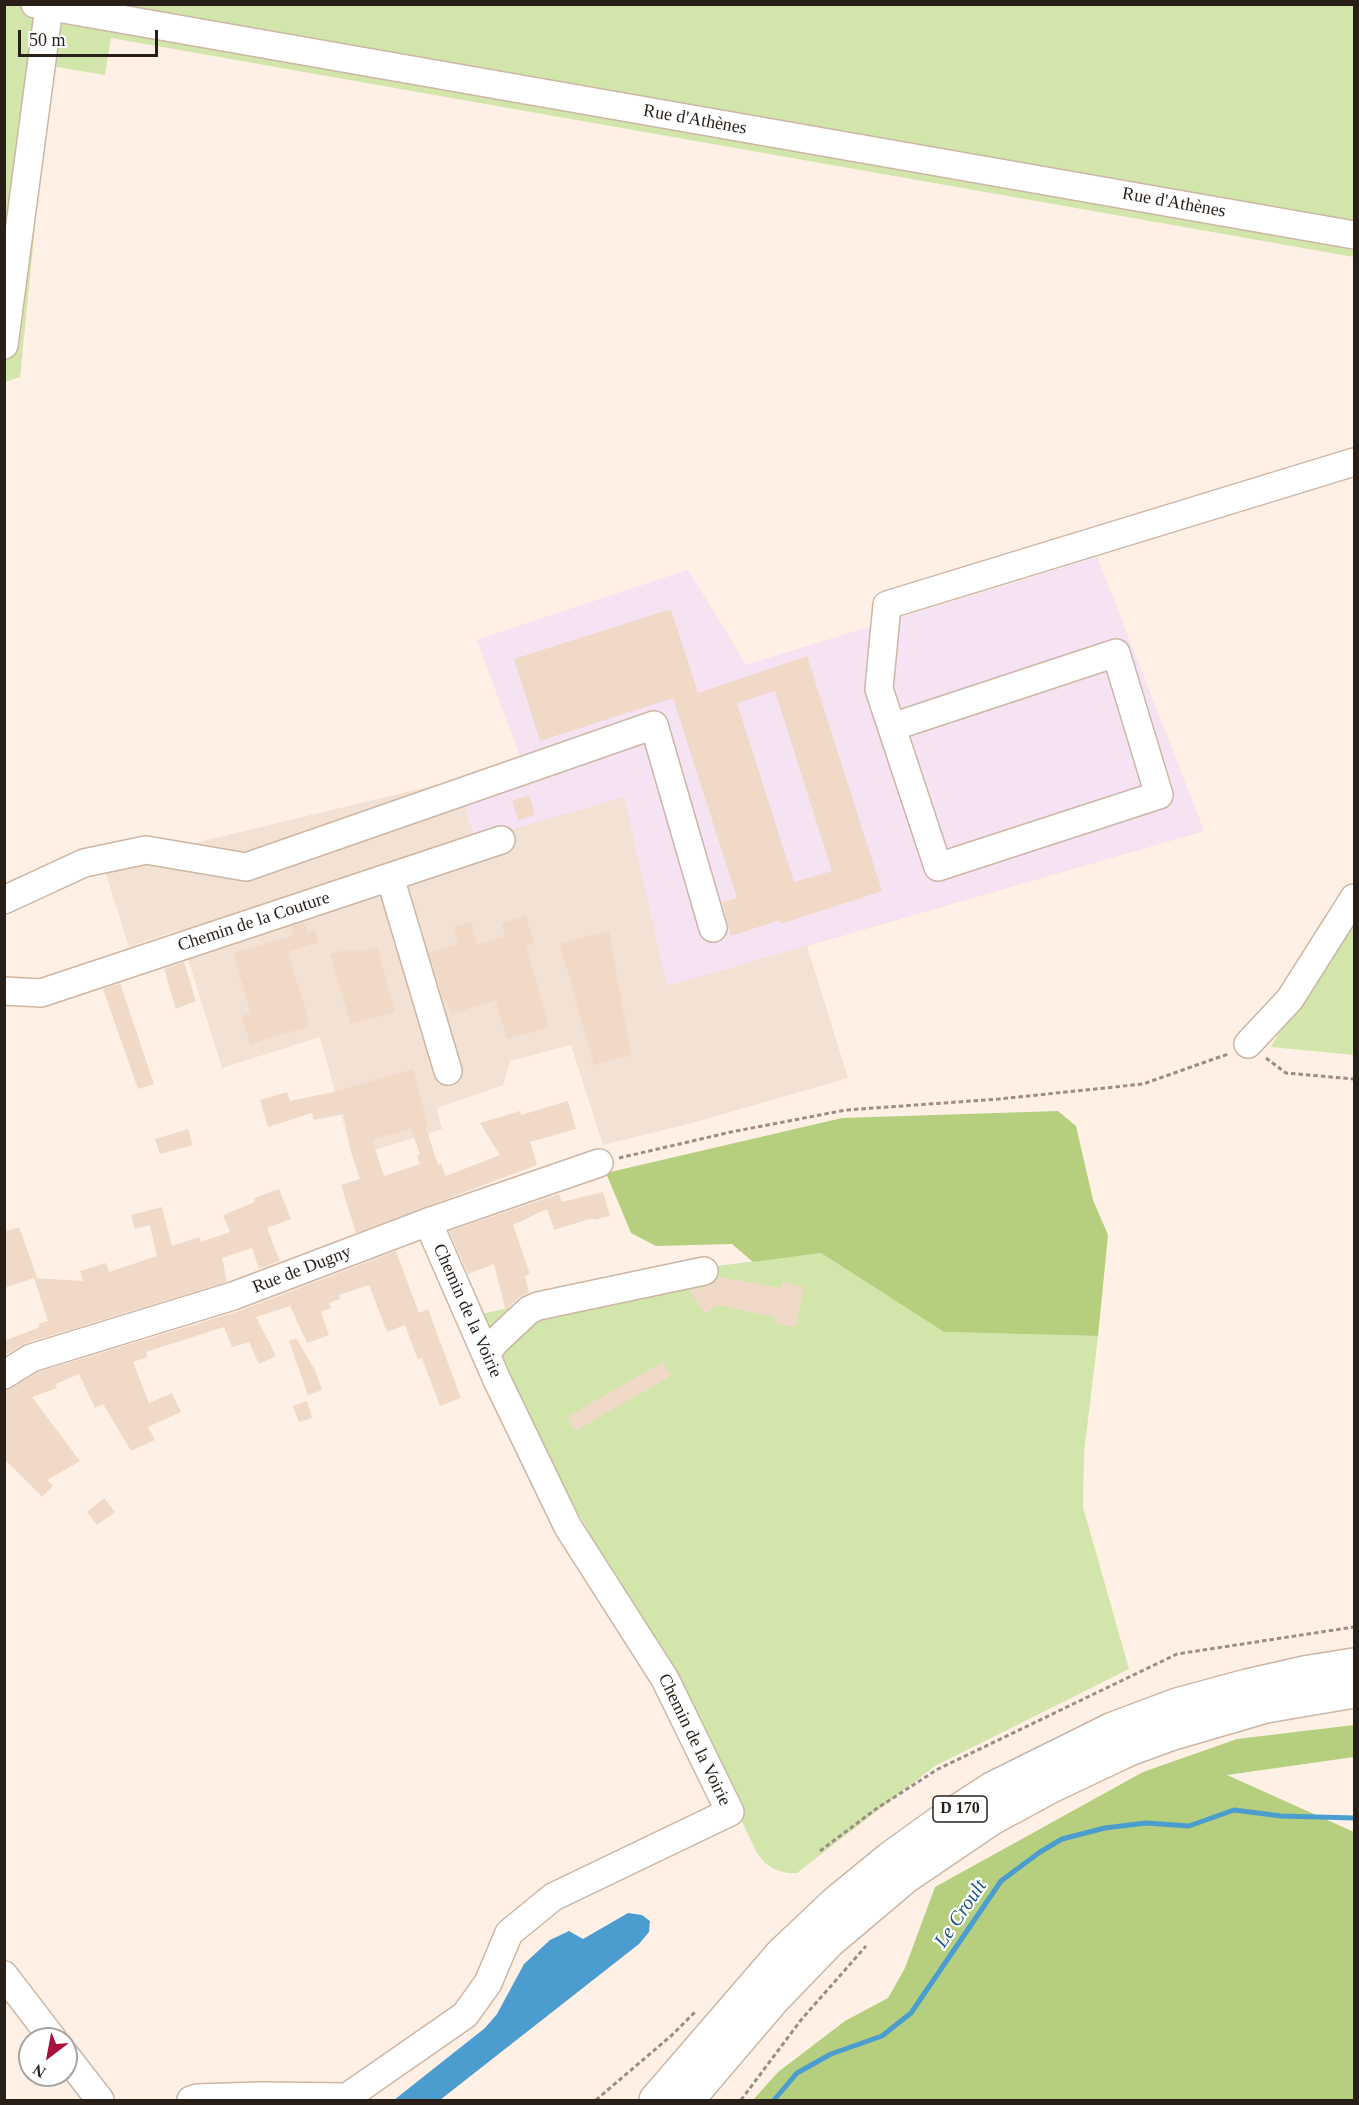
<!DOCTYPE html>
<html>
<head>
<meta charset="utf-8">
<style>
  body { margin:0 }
  #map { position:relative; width:1359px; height:2105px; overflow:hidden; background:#fff0e6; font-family:"Times New Roman",serif }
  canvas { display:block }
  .frame { position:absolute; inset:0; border:6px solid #281f19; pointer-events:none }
  .north { position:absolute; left:18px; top:2027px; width:60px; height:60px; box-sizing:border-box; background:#fff; border:2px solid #a9a5a3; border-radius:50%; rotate:212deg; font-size:16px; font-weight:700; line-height:24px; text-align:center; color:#281f19 }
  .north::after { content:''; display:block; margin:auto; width:21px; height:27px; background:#a8113b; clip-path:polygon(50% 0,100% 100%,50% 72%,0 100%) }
  .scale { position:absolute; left:18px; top:30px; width:140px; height:27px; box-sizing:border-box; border:3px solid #281f19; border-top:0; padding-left:8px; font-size:18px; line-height:21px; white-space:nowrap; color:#281f19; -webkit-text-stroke:4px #fff; paint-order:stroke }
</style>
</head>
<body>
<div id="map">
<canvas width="1359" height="2105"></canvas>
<div class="frame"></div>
<div class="north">N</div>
<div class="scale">50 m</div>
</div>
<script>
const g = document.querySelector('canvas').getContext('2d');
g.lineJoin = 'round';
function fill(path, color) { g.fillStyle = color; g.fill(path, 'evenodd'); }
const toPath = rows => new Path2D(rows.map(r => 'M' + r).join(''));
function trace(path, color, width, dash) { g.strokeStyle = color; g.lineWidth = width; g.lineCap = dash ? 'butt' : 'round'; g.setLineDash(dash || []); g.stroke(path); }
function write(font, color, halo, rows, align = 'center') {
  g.font = font + ' "Times New Roman",serif'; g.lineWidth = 4.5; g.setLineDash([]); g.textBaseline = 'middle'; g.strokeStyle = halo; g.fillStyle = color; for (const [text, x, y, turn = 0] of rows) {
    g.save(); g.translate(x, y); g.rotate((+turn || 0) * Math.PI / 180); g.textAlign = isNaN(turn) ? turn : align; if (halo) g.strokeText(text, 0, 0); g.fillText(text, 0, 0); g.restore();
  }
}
fill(toPath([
  [1097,557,1204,831,807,946,848,1078,696,1122,603,1145,571,1045,510,1061,503,1085,437,1108,442,1129,353,1157,320,1037,222,1068,179,930,129,947,103,865,523,764,477,640,688,570,746,665]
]), '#f3e1d3');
fill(toPath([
  [1097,557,1204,831,667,986,624,797,475,840,456,780,523,764,477,640,688,570,746,665]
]), '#f5e3f4');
fill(toPath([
  [4,5,1354,5,1354,257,111,38,105,75,51,66,20,377,5,382],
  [1354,897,1354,1055,1271,1047],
  [821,1253,944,1332,1098,1336,1084,1453,1083,1507,1129,1669,935,1766,797,1873,787,1873,774,1869,765,1863,757,1853,676,1684,577,1511,506,1375,478,1315,645,1275]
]), '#d2e6ab');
fill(toPath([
  [1058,1111,1076,1126,1093,1200,1108,1235,1098,1336,944,1332,821,1253,753,1262,732,1244,656,1246,631,1233,606,1173,842,1118],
  [1354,1725,1354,1757,1227,1775,1354,1832,1354,2100,753,2100,778,2072,845,2021,888,1998,905,1968,935,1887,1143,1772,1237,1739]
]), '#b5cf7e');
fill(toPath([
  [628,1913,642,1915,650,1921,649,1932,639,1944,440,2100,394,2100,485,2028,497,2014,524,1964,550,1940,569,1931,583,1939]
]), '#4c9dcf');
trace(toPath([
  [774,2100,797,2073,831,2054,882,2036,911,2013,1001,1881,1040,1852,1062,1839,1105,1828,1146,1823,1189,1826,1234,1810,1281,1816,1354,1818]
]), '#4c9dcf', 5);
fill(toPath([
  [671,609,698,693,807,656,882,891,781,924,780,920,731,936,722,902,737,898,673,698,540,741,514,659],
  [775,691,832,871,794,882,737,703],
  [529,795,535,815,518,820,512,801],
  [526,916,534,943,526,946,549,1027,507,1039,496,1000,451,1014,447,1000,444,1001,429,952,458,944,453,927,471,922,477,944,505,936,501,923],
  [304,922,307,932,315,930,318,942,288,952,310,1026,250,1044,242,1016,251,1013,233,953,293,936,290,927],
  [609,931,631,1055,594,1065,560,944],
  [377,947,395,1012,351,1024,330,954,348,949,349,952,359,949,360,952],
  [184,962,196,1001,176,1009,164,969],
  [120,983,154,1084,138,1089,103,989],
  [413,1069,428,1125,425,1125,438,1165,441,1164,446,1176,500,1155,480,1123,520,1111,521,1115,568,1101,576,1129,530,1142,537,1165,356,1233,341,1185,360,1179,350,1149,344,1114,314,1120,312,1113,268,1127,260,1100,287,1092,290,1101,338,1091],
  [411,1129,420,1154,417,1156,420,1164,384,1176,372,1139],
  [188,1129,193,1145,160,1154,155,1139],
  [279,1189,291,1219,267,1228,280,1261,259,1269,252,1248,222,1258,227,1282,26,1343,4,1356,4,1341,40,1327,38,1324,48,1321,34,1278,83,1281,80,1271,106,1263,109,1272,157,1256,150,1225,135,1229,131,1215,162,1207,172,1246,199,1237,201,1242,230,1232,223,1215,255,1202,254,1198],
  [603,1192,610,1216,593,1220,593,1218,554,1230,547,1209,513,1225,530,1274,525,1276,529,1293,518,1298,509,1307,505,1308,494,1264,468,1274,449,1231,559,1194,562,1202],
  [19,1227,37,1277,4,1288,4,1232],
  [396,1251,419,1313,428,1309,461,1398,440,1406,422,1358,418,1360,405,1325,387,1332,369,1285,339,1295,340,1299,329,1303,331,1308,321,1312,329,1335,307,1343,290,1306,256,1317,276,1356,259,1364,249,1342,232,1347,224,1327,146,1352,148,1357,133,1362,149,1403,172,1393,181,1412,148,1427,155,1440,131,1451,103,1404,95,1408,79,1374,56,1384,57,1388,32,1397,80,1461,47,1480,53,1486,42,1497,4,1459,4,1391,12,1388,38,1372,239,1311],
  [719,1277,781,1288,782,1282,804,1287,796,1327,774,1323,775,1317,717,1305,705,1314,689,1290,708,1286,714,1283],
  [296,1338,315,1370,322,1390,308,1395,289,1341],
  [663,1362,671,1376,575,1431,567,1417],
  [307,1401,312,1418,299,1422,293,1406],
  [104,1498,115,1512,97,1525,87,1512]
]), '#f0d9c7');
const minor = toPath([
  [35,4,1354,235],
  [4,345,49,7],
  [892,727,1116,653,1159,795,938,867,879,689,887,605,1354,462],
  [390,877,448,1071],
  [4,900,84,863,146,850,246,867,654,725,713,928],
  [4,991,41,993,501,840],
  [1248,1044,1290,999,1354,898],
  [486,1355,494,1343,529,1310,538,1306,704,1271],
  [4,1375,31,1358,233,1296,428,1222,599,1163],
  [4,1975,53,2039],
  [66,2056,100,2100],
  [191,2100,197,2098,260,2096,347,2097,465,2015,488,1983,509,1933,553,1897,730,1812,665,1679,568,1527,497,1380,428,1222]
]);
const highway = toPath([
  [656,2100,782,1954,836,1903,891,1858,941,1822,992,1789,1113,1729,1177,1705,1247,1686,1304,1673,1354,1665],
  [687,2100,773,1999,829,1941,906,1876,990,1819,1053,1785,1129,1749,1170,1734,1266,1706,1354,1691]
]);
trace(minor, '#ccb6a5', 30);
trace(highway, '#ccb6a5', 36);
trace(toPath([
  [1266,1058,1286,1073,1354,1079],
  [619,1158,731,1132,846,1110,999,1099,1143,1084,1228,1054],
  [820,1851,876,1809,938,1769,1177,1654,1354,1627],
  [596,2100,672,2035,696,2011],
  [741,2100,801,2020,866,1946]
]), '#9b8e86', 3, [4.5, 3]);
trace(minor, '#fff', 27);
trace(highway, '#fff', 33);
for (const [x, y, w] of [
  [960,1809,54]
]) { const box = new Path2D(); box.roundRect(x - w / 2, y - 13, w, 26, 4.5); g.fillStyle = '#fff'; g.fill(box); trace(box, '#281f19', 1.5); }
write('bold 16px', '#281f19', null, [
  ["D 170",960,1809]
]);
write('18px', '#281f19', '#fff', [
  ["Rue d'Athènes",695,120,10],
  ["Rue d'Athènes",1174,203,10],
  ["Chemin de la Couture",254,922,-18],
  ["Rue de Dugny",302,1270,-21],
  ["Chemin de la Voirie",467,1311,66],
  ["Chemin de la Voirie",694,1740,64]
]);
write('italic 20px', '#185578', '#fff', [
  ["Le Croult",961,1914,-56]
]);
</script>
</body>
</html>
